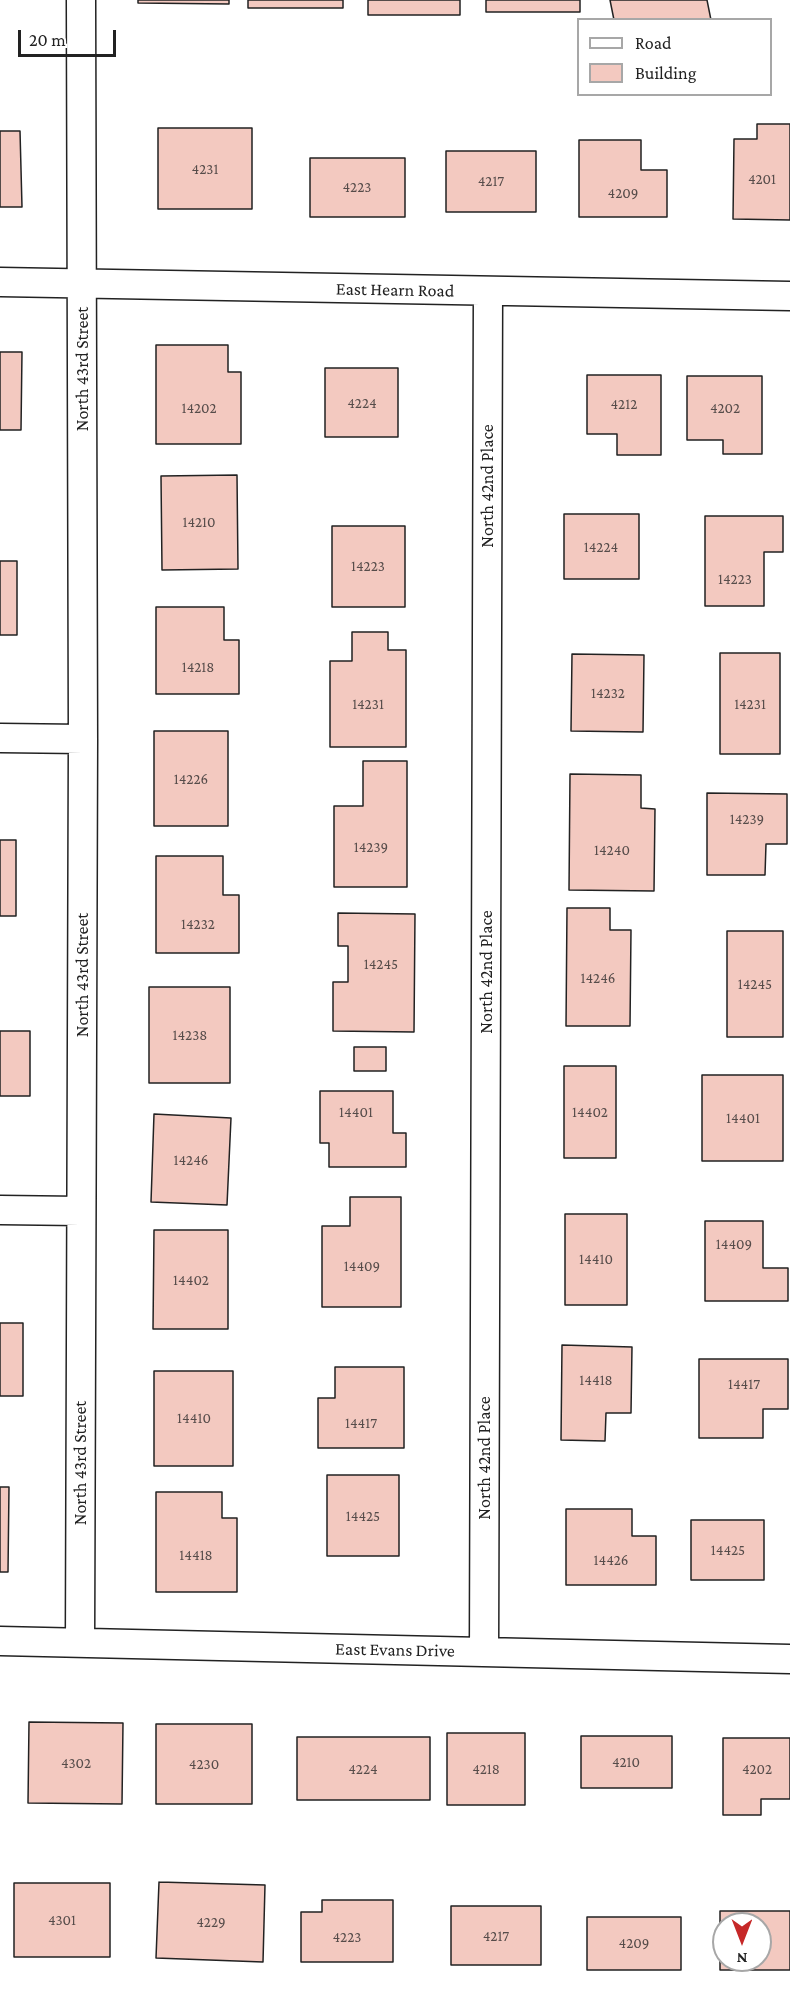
<!DOCTYPE html>
<html>
<head>
<meta charset="utf-8">
<style>
  body { margin:0 }
  #map { position:relative; width:790px; height:1990px; overflow:hidden; background:#fff; font-family:"Crimson Pro",serif }
  canvas { display:block }
  .legend { position:absolute; left:577px; top:18px; width:195px; height:78px; box-sizing:border-box; background:#fff; border:2px solid #a7a7a7; margin:0; padding:8px 10px; list-style:none; font-size:18px; color:#222 }
  .legend li { display:flex; align-items:center; gap:12px; height:30px }
  .legend b { width:30px; border:2px solid #a7a7a7 }
  .north { position:absolute; left:712px; top:1912px; width:60px; height:60px; box-sizing:border-box; background:#fff; border:2px solid #a7a7a7; border-radius:50%; rotate:180deg; font-size:16px; font-weight:700; line-height:24px; text-align:center; color:#222 }
  .north::after { content:''; display:block; margin:auto; width:21px; height:27px; background:#c62828; clip-path:polygon(50% 0,100% 100%,50% 72%,0 100%) }
  .scale { position:absolute; left:18px; top:30px; width:98px; height:27px; box-sizing:border-box; border:3px solid #222; border-top:0; padding-left:8px; font-size:18px; line-height:21px; white-space:nowrap; color:#222; -webkit-text-stroke:4px #fff; paint-order:stroke }
</style>
</head>
<body>
<div id="map">
<canvas width="790" height="1990"></canvas>
<ul class="legend">
<li><b style="height:8px;background:#fff"></b>Road</li>
<li><b style="height:16px;background:#f3c9c0"></b>Building</li>
</ul>
<div class="north">N</div>
<div class="scale">20 m</div>
</div>
<script>
const g = document.querySelector('canvas').getContext('2d');
g.lineJoin = 'round';
function fill(path, color) { g.fillStyle = color; g.fill(path, 'evenodd'); }
const toPath = rows => new Path2D(rows.map(r => 'M' + r).join(''));
function trace(path, color, width, dash) { g.strokeStyle = color; g.lineWidth = width; g.lineCap = dash ? 'butt' : 'round'; g.setLineDash(dash || []); g.stroke(path); }
function write(font, color, halo, rows, align = 'center') {
  g.font = font + ' "Crimson Pro",serif'; g.lineWidth = 4.5; g.setLineDash([]); g.textBaseline = 'middle'; g.strokeStyle = halo; g.fillStyle = color; for (const [text, x, y, turn = 0] of rows) {
    g.save(); g.translate(x, y); g.rotate((+turn || 0) * Math.PI / 180); g.textAlign = isNaN(turn) ? turn : align; if (halo) g.strokeText(text, 0, 0); g.fillText(text, 0, 0); g.restore();
  }
}
const building = toPath([
  [138,0,229,0,229,4,138,3,138,0],
  [248,0,343,0,343,8,248,8,248,0],
  [368,0,460,0,460,15,368,15,368,0],
  [486,0,580,0,580,12,486,12,486,0],
  [610,0,707,0,711,20,614,20,610,0],
  [757,124,790,124,790,220,733,219,734,139,757,139,757,124],
  [158,128,252,128,252,209,158,209,158,128],
  [0,131,20,131,22,207,0,207,0,131],
  [579,140,641,140,641,170,667,170,667,217,579,217,579,140],
  [446,151,536,151,536,212,446,212,446,151],
  [310,158,405,158,405,217,310,217,310,158],
  [156,345,228,345,228,372,241,372,241,444,156,444,156,345],
  [0,352,22,352,21,430,0,430,0,352],
  [325,368,398,368,398,437,325,437,325,368],
  [587,375,661,375,661,455,617,455,617,434,587,434,587,375],
  [687,376,762,376,762,454,723,454,723,440,687,440,687,376],
  [237,475,238,569,162,570,161,476,237,475],
  [564,514,639,514,639,579,564,579,564,514],
  [705,516,783,516,783,552,764,552,764,606,705,606,705,516],
  [332,526,405,526,405,607,332,607,332,526],
  [0,561,17,561,17,635,0,635,0,561],
  [156,607,224,607,224,640,239,640,239,694,156,694,156,607],
  [352,632,388,632,388,650,406,650,406,747,330,747,330,661,352,661,352,632],
  [720,653,780,653,780,754,720,754,720,653],
  [572,654,644,655,643,732,571,731,572,654],
  [154,731,228,731,228,826,154,826,154,731],
  [363,761,407,761,407,887,334,887,334,806,363,806,363,761],
  [570,774,641,775,641,808,655,809,654,891,569,890,570,774],
  [707,793,787,794,787,844,766,844,765,875,707,875,707,793],
  [0,840,16,840,16,916,0,916,0,840],
  [156,856,223,856,223,895,239,895,239,953,156,953,156,856],
  [567,908,610,908,610,930,631,930,630,1026,566,1026,567,908],
  [338,913,415,914,414,1032,333,1031,333,982,348,982,348,946,338,946,338,913],
  [727,931,783,931,783,1037,727,1037,727,931],
  [149,987,230,987,230,1083,149,1083,149,987],
  [0,1031,30,1031,30,1096,0,1096,0,1031],
  [354,1047,386,1047,386,1071,354,1071,354,1047],
  [564,1066,616,1066,616,1158,564,1158,564,1066],
  [702,1075,783,1075,783,1161,702,1161,702,1075],
  [320,1091,393,1091,393,1133,406,1133,406,1167,329,1167,329,1143,320,1143,320,1091],
  [154,1114,231,1118,227,1205,151,1202,154,1114],
  [350,1197,401,1197,401,1307,322,1307,322,1226,350,1226,350,1197],
  [565,1214,627,1214,627,1305,565,1305,565,1214],
  [705,1221,763,1221,763,1268,788,1268,788,1301,705,1301,705,1221],
  [154,1230,228,1230,228,1329,153,1329,154,1230],
  [0,1323,23,1323,23,1396,0,1396,0,1323],
  [562,1345,632,1347,631,1413,606,1413,605,1441,561,1440,562,1345],
  [699,1359,788,1359,788,1409,763,1409,763,1438,699,1438,699,1359],
  [335,1367,404,1367,404,1448,318,1448,318,1398,335,1398,335,1367],
  [154,1371,233,1371,233,1466,154,1466,154,1371],
  [327,1475,399,1475,399,1556,327,1556,327,1475],
  [0,1487,9,1487,8,1572,0,1572,0,1487],
  [156,1492,222,1492,222,1518,237,1518,237,1592,156,1592,156,1492],
  [566,1509,632,1509,632,1536,656,1536,656,1585,566,1585,566,1509],
  [691,1520,764,1520,764,1580,691,1580,691,1520],
  [29,1722,123,1723,122,1804,28,1803,29,1722],
  [156,1724,252,1724,252,1804,156,1804,156,1724],
  [447,1733,525,1733,525,1805,447,1805,447,1733],
  [581,1736,672,1736,672,1788,581,1788,581,1736],
  [297,1737,430,1737,430,1800,297,1800,297,1737],
  [723,1738,790,1738,790,1799,761,1799,761,1815,723,1815,723,1738],
  [159,1882,265,1885,263,1962,156,1958,159,1882],
  [14,1883,110,1883,110,1957,14,1957,14,1883],
  [322,1900,393,1900,393,1962,301,1962,301,1912,322,1912,322,1900],
  [451,1906,541,1906,541,1965,451,1965,451,1906],
  [720,1911,790,1911,790,1970,720,1970,720,1911],
  [724,1924,760,1924,760,1960,724,1960,724,1924],
  [587,1917,681,1917,681,1970,587,1970,587,1917]
]);
fill(building, '#f3c9c0');
trace(building, '#222', 1.5);
const street = toPath([
  [0,282,790,296],
  [0,738,83,739],
  [0,1210,80,1211],
  [0,1641,790,1659],
  [80,1643,83,739,81,0],
  [484,1652,488,292]
]);
trace(street, '#222', 31);
trace(street, '#fff', 28);
write('15px', '#564c4a', null, [
  ["4231",205,169],
  ["4201",762,179],
  ["4217",491,181],
  ["4223",357,187],
  ["4209",623,193],
  ["4224",362,403],
  ["4212",624,404],
  ["14202",199,408],
  ["4202",725,408],
  ["14210",199,522],
  ["14224",601,547],
  ["14223",368,566],
  ["14223",735,579],
  ["14218",198,667],
  ["14232",608,693],
  ["14231",368,704],
  ["14231",750,704],
  ["14226",191,779],
  ["14239",747,819],
  ["14239",371,847],
  ["14240",612,850],
  ["14232",198,924],
  ["14245",381,964],
  ["14246",598,978],
  ["14245",755,984],
  ["14238",190,1035],
  ["14401",356,1112],
  ["14402",590,1112],
  ["14401",743,1118],
  ["14246",191,1160],
  ["14409",734,1244],
  ["14410",596,1259],
  ["14409",362,1266],
  ["14402",191,1280],
  ["14418",596,1380],
  ["14417",744,1384],
  ["14410",194,1418],
  ["14417",361,1423],
  ["14425",363,1516],
  ["14425",728,1550],
  ["14418",196,1555],
  ["14426",611,1560],
  ["4210",626,1762],
  ["4302",76,1763],
  ["4230",204,1764],
  ["4224",363,1769],
  ["4218",486,1769],
  ["4202",757,1769],
  ["4301",62,1920],
  ["4229",211,1922],
  ["4217",496,1936],
  ["4223",347,1937],
  ["4209",634,1943]
]);
write('18px', '#222', '#fff', [
  ["East Hearn Road",395,290,1],
  ["North 43rd Street",82,369,-90],
  ["North 42nd Place",487,486,-90],
  ["North 42nd Place",486,972,-90],
  ["North 43rd Street",82,975,-90],
  ["North 42nd Place",484,1458,-90],
  ["North 43rd Street",80,1463,-90],
  ["East Evans Drive",395,1650,1]
]);
</script>
</body>
</html>
